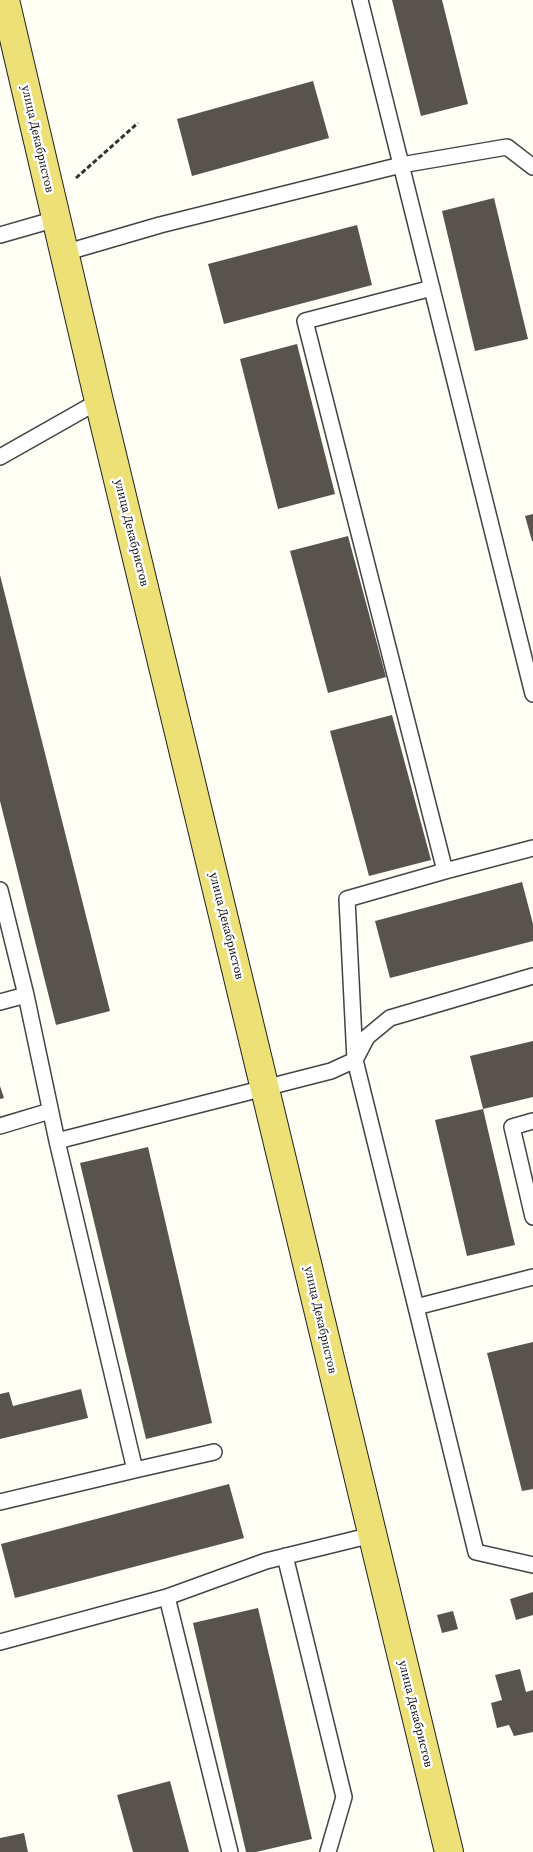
<!DOCTYPE html>
<html>
<head>
<meta charset="utf-8">
<style>
  body { margin:0 }
  canvas { display:block; background:#fefef5 }
</style>
</head>
<body>
<canvas width="533" height="1852"></canvas>
<script>
const g = document.querySelector('canvas').getContext('2d');
g.lineJoin = 'round';
function fill(path, color) { g.fillStyle = color; g.fill(path, 'evenodd'); }
const toPath = rows => new Path2D(rows.map(r => 'M' + r).join(''));
function trace(path, color, width, dash) { g.strokeStyle = color; g.lineWidth = width; g.lineCap = dash ? 'butt' : 'round'; g.setLineDash(dash || []); g.stroke(path); }
function write(font, color, halo, rows, align = 'center') {
  g.font = font + ' "Source Serif 4",serif'; g.lineWidth = 5; g.setLineDash([]); g.textBaseline = 'middle'; g.strokeStyle = halo; g.fillStyle = color; for (const [text, x, y, turn = 0] of rows) {
    g.save(); g.translate(x, y); g.rotate((+turn || 0) * Math.PI / 180); g.textAlign = isNaN(turn) ? turn : align; if (halo) g.strokeText(text, 0, 0); g.fillText(text, 0, 0); g.restore();
  }
}
fill(toPath([
  [392,0,442,0,468,104,421,116],
  [313,81,329,138,192,176,177,119],
  [494,198,528,339,475,351,442,211],
  [357,225,372,285,224,324,208,264],
  [297,344,335,494,278,509,240,359],
  [533,514,533,541,532,541,525,516],
  [348,536,386,677,328,693,290,551],
  [0,575,110,1011,56,1025,0,801],
  [392,715,431,860,369,876,330,731],
  [522,882,533,924,533,941,390,978,375,921],
  [533,1041,533,1097,483,1109,515,1245,467,1256,435,1120,483,1109,470,1056],
  [0,1086,4,1098,0,1099],
  [148,1147,212,1423,146,1439,80,1163],
  [533,1342,533,1489,522,1491,487,1353],
  [81,1389,88,1418,0,1439,0,1394,9,1392,13,1406],
  [229,1484,244,1538,15,1598,1,1544],
  [533,1592,533,1615,516,1620,510,1599],
  [258,1608,312,1839,256,1852,246,1852,193,1623],
  [453,1611,458,1629,442,1633,437,1615],
  [520,1669,526,1692,533,1690,533,1732,514,1736,509,1725,497,1728,491,1703,502,1700,495,1675],
  [170,1781,189,1852,133,1852,117,1795],
  [24,1833,28,1852,0,1852,0,1838]
]), '#59534e');
const service = toPath([
  [360,0,533,694],
  [0,235,56,219],
  [64,253,160,225,401,165,507,147,533,167],
  [432,288,305,321,445,871,533,848],
  [0,457,99,401],
  [445,871,347,899,355,1060,416,1307,533,1277],
  [0,890,26,995,0,1002],
  [26,995,57,1141],
  [533,1121,512,1127,533,1217],
  [0,1126,50,1111],
  [416,1307,476,1552,533,1565],
  [135,1470,214,1452],
  [0,1502,135,1470,57,1141,331,1071,355,1060,367,1037,390,1018,533,976],
  [285,1556,344,1797,328,1852],
  [167,1597,230,1852],
  [0,1642,167,1597,266,1561,372,1535]
]);
const primary = toPath([
  [5,0,99,401,449,1852]
]);
trace(service, '#444', 18);
trace(primary, '#222', 30);
trace(toPath([
  [76,178,138,123]
]), '#333', 3, [5, 2.5]);
trace(service, '#fff', 15);
trace(primary, '#ece077', 28);
write('12px', '#111', '#fff', [
  ["улица Декабристов",37,139,77],
  ["улица Декабристов",131,533,76],
  ["улица Декабристов",226,926,76],
  ["улица Декабристов",320,1320,77],
  ["улица Декабристов",415,1714,76]
]);
</script>
</body>
</html>
